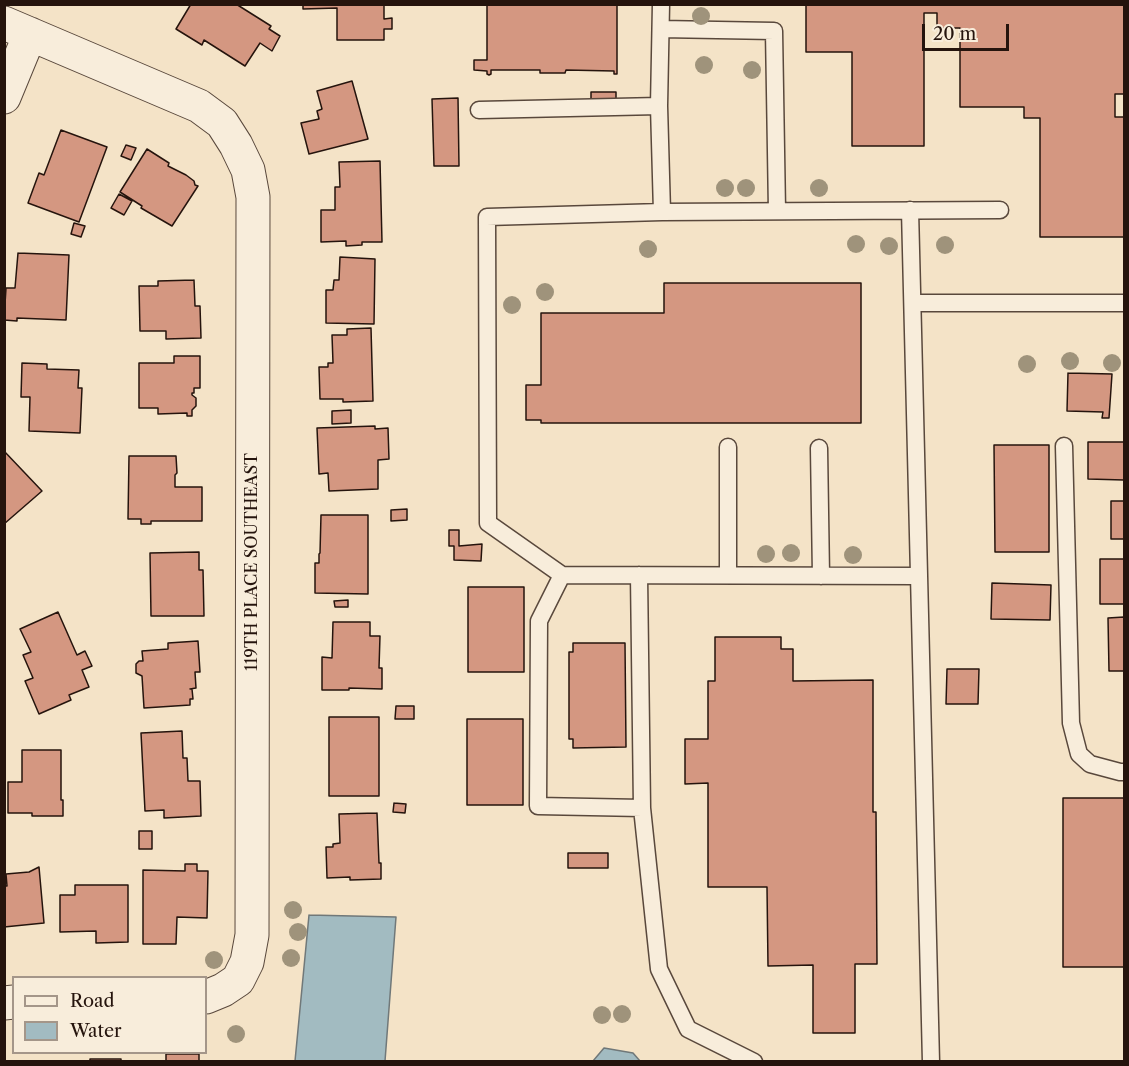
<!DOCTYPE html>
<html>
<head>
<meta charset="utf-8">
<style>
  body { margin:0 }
  #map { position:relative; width:1129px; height:1066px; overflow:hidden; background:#f4e3c7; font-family:"Libre Caslon Text",serif }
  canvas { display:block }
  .frame { position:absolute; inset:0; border:6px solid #25140d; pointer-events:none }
  .legend { position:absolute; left:12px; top:976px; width:195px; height:78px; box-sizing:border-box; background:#f8eddb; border:2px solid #a49689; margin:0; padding:8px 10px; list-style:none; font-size:18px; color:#25140d }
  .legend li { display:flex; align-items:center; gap:12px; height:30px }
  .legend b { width:30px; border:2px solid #a49689 }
  .scale { position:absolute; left:922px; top:24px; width:87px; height:27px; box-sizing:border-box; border:3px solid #25140d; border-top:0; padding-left:8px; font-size:18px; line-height:21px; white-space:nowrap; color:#25140d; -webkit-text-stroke:4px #f8eddb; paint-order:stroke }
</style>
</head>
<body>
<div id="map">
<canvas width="1129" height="1066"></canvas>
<div class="frame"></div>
<ul class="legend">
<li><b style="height:8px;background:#f8eddb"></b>Road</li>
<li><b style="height:16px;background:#a2bbc1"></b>Water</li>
</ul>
<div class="scale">20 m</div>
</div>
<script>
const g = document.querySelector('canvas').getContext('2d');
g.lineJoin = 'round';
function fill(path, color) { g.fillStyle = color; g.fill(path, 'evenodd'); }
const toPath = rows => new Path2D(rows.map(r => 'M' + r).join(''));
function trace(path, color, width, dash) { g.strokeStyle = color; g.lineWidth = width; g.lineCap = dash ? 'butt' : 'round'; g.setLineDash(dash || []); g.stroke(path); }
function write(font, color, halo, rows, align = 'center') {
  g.font = font + ' "Libre Caslon Text",serif'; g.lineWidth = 5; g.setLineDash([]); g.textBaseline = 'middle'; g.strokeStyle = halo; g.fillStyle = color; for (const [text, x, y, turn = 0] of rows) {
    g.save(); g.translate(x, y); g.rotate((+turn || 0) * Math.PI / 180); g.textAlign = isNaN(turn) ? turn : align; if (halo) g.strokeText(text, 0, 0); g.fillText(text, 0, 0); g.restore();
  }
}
const water = toPath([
  [309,915,396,917,385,1061,295,1061,309,915],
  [604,1048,633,1053,640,1061,593,1061,604,1048]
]);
fill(water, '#a2bbc1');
trace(water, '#707879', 1.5);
const building = toPath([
  [191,4,236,4,271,26,269,29,280,36,272,51,260,43,245,66,204,40,202,45,176,29,191,4],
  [303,4,384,4,384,19,392,18,392,29,384,29,384,40,337,40,337,8,303,9,303,4],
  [487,4,617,4,617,74,614,74,614,71,566,70,565,73,540,73,540,70,491,70,491,74,489,75,487,74,487,71,474,70,474,60,487,60,487,4],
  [806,4,1124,4,1124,94,1115,94,1115,117,1124,117,1124,237,1040,237,1040,118,1024,118,1024,107,960,107,960,28,937,28,937,13,924,13,924,146,852,146,852,52,806,52,806,4],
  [352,81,368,139,309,154,301,123,319,119,317,111,322,109,317,91,352,81],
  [591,92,616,92,616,101,591,102,591,92],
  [458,98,459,166,434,166,432,99,458,98],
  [61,130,107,147,79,222,28,203,39,173,44,175,61,130],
  [126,145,136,148,131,160,121,156,126,145],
  [147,149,169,163,168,166,186,175,194,181,195,185,198,186,172,226,141,208,142,206,120,192,147,149],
  [380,161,382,242,362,242,362,245,346,246,346,241,321,242,321,210,335,210,335,187,340,187,339,162,380,161],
  [119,194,132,201,124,215,111,208,119,194],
  [74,223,85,226,81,237,71,234,74,223],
  [18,253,69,255,66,320,17,318,17,321,4,320,6,288,15,288,18,253],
  [340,257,375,259,374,324,326,323,326,290,333,290,334,280,339,280,340,257],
  [194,280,195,306,200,306,201,338,166,339,166,331,140,331,139,286,158,286,158,281,194,280],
  [664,283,861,283,861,423,541,423,541,420,526,420,526,385,541,385,541,313,664,313,664,283],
  [371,328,373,401,343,402,343,399,320,399,319,367,328,367,328,363,333,363,332,335,347,335,347,329,371,328],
  [174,356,200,356,200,388,194,388,194,393,192,393,192,395,196,398,196,406,192,410,192,416,187,416,187,413,158,414,158,408,139,408,139,363,174,363,174,356],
  [22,363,47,364,47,369,79,370,78,388,82,388,80,433,29,431,30,397,21,397,22,363],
  [1068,373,1112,374,1109,418,1102,418,1103,412,1067,411,1068,373],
  [351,410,351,423,332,424,332,411,351,410],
  [375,426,375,429,388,428,389,459,378,460,378,489,329,491,328,473,319,474,317,428,375,426],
  [1088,442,1124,442,1124,480,1088,479,1088,442],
  [994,445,1049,445,1049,552,995,552,994,445],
  [4,451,42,491,4,524,4,451],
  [129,456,176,456,177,473,175,475,175,487,202,487,202,521,151,521,151,524,141,524,141,519,128,519,129,456],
  [1111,501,1124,501,1124,539,1111,539,1111,501],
  [407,509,407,520,391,521,391,510,407,509],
  [321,515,368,515,368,594,315,593,315,563,319,563,319,554,320,553,321,515],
  [449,530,459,530,459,546,482,544,481,561,454,560,454,546,449,546,449,530],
  [199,552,199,570,203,570,204,616,151,616,150,553,199,552],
  [1100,559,1124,559,1124,604,1100,604,1100,559],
  [992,583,1051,585,1050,620,991,619,992,583],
  [468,587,524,587,524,672,468,672,468,587],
  [348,600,348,607,335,607,334,601,348,600],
  [58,612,77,655,85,651,92,666,82,670,89,687,69,695,71,700,39,714,25,681,33,678,23,655,31,652,20,629,58,612],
  [1124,617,1124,671,1109,671,1108,618,1124,617],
  [333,622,370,622,370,636,380,636,379,668,382,668,382,689,349,688,349,690,322,690,322,657,332,658,333,622],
  [715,637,781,637,781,649,793,649,793,681,873,680,873,812,876,812,877,964,855,964,855,1033,813,1033,813,965,768,966,767,887,708,887,708,783,685,784,685,739,708,739,708,681,715,681,715,637],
  [198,641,200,672,195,672,196,688,190,689,192,689,193,699,190,699,190,705,144,708,142,676,136,673,136,664,139,661,143,661,142,651,168,649,168,643,198,641],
  [573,643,625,643,626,747,573,748,573,739,569,739,569,652,573,652,573,643],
  [947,669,979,669,978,704,946,704,947,669],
  [396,706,414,706,414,719,395,719,396,706],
  [329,717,379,717,379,796,329,796,329,717],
  [467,719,523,719,523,805,467,805,467,719],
  [182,731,183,758,187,758,188,781,200,781,201,816,164,818,164,810,145,811,141,733,182,731],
  [22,750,61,750,61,800,63,800,63,816,32,816,32,813,8,813,8,782,22,782,22,750],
  [1063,798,1124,798,1124,967,1063,967,1063,798],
  [394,803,406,804,405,813,393,812,394,803],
  [377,813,379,863,381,863,381,879,350,880,350,877,327,878,326,847,333,847,333,844,340,843,339,814,377,813],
  [139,831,152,831,152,849,139,849,139,831],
  [568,853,608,853,608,868,568,868,568,853],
  [185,864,197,864,197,871,208,871,207,918,177,917,176,944,143,944,143,870,185,871,185,864],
  [39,867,44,923,4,927,4,886,7,886,6,874,29,872,39,867],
  [75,885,128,885,128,942,96,943,96,931,60,932,60,895,75,895,75,885],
  [166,1054,199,1054,199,1062,166,1062,166,1054],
  [90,1059,121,1059,121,1062,90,1062,90,1059]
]);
fill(building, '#d49781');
trace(building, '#25140d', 1.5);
const service = toPath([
  [661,4,659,106,662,212,487,217,488,523,562,575,539,621,538,806,642,808,659,969,688,1029,754,1062],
  [661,29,774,31,777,211],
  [479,110,659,106],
  [910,210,931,1062],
  [662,212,1000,210],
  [913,303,1124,303],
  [1064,446,1071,723,1079,754,1090,764,1120,772,1124,772],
  [728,447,728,575],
  [819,448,821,576],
  [562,575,919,576],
  [639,575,642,808]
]);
const minor = toPath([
  [4,23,199,106,222,123,236,145,248,170,253,197,252,935,247,962,238,980,223,990,206,997],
  [4,97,30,34],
  [4,1003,14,1002]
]);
trace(service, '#59483c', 19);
trace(minor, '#59483c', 35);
trace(service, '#f8eddb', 16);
trace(minor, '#f8eddb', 33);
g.fillStyle = '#9f937b';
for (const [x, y] of [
  [701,16],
  [704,65],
  [752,70],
  [725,188],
  [746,188],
  [819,188],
  [856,244],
  [945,245],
  [889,246],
  [648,249],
  [545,292],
  [512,305],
  [1070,361],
  [1112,363],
  [1027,364],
  [791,553],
  [766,554],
  [853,555],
  [293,910],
  [298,932],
  [291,958],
  [214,960],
  [622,1014],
  [602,1015],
  [236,1034]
]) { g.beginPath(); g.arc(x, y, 9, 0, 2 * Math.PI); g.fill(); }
write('16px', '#25140d', '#f8eddb', [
  ["119TH PLACE SOUTHEAST",252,562,-90]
]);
</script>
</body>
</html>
